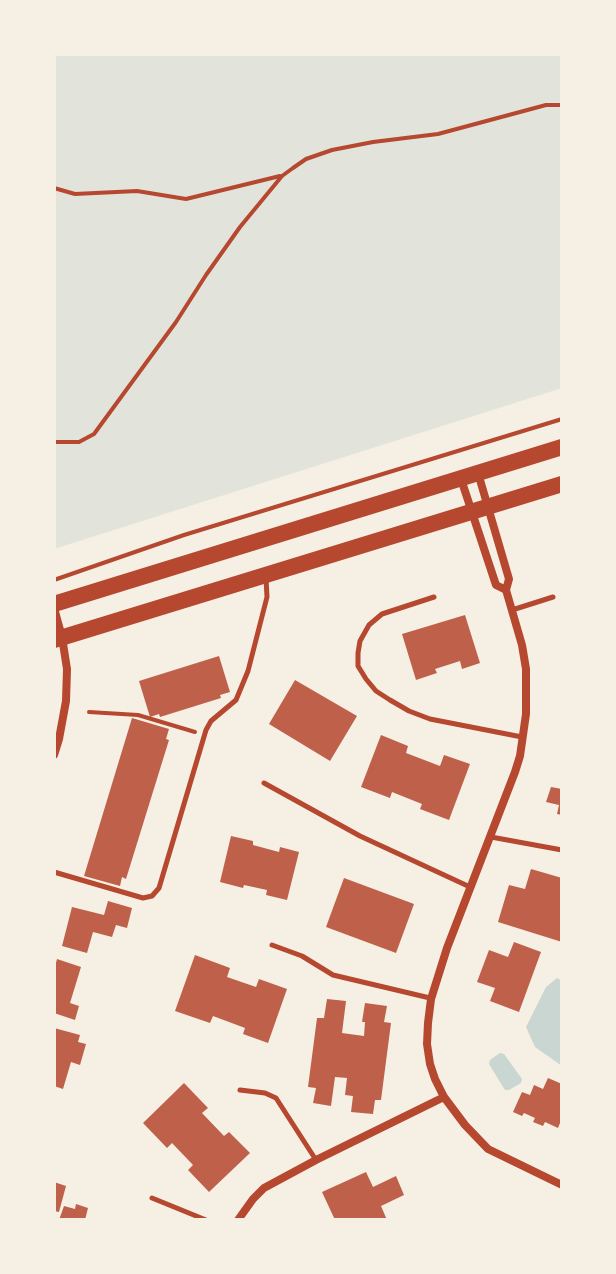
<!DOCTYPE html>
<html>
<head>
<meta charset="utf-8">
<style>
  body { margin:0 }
  #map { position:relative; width:616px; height:1274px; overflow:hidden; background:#f6efe4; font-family:Poppins,sans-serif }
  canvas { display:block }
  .frame { position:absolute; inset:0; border:56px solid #f6efe4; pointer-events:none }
</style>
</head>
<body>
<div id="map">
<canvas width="616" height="1274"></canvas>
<div class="frame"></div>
</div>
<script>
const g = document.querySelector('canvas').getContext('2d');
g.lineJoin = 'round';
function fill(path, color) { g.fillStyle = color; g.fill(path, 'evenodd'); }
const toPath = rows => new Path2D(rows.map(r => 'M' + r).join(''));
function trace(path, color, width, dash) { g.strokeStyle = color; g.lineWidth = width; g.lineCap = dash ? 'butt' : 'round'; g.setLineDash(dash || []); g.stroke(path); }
fill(toPath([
  [54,54,562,54,562,388,54,549]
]), '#e2e4dc');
fill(toPath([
  [557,978,562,981,562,1066,535,1047,526,1027,546,987],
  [500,1053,504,1054,522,1079,521,1083,509,1090,505,1090,489,1064,490,1060]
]), '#c9d6d2');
fill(toPath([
  [465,615,480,663,462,669,460,661,435,669,437,673,416,680,402,634],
  [219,656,230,692,220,695,221,698,160,717,159,714,150,717,139,681],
  [295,680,357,716,330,761,269,724],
  [132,718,169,729,166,739,169,740,126,879,122,877,120,886,84,876],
  [381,735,408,746,406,753,440,766,444,755,470,764,449,820,420,809,422,804,392,792,390,798,361,787],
  [551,787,562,789,562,815,557,814,559,805,546,802],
  [231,836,253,841,253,845,279,852,280,847,299,852,287,900,266,895,267,890,244,885,243,888,220,882],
  [531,869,562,878,560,897,562,898,562,942,498,922,509,885,525,889],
  [344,878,414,904,396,953,326,927],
  [108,901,132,908,127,928,116,925,112,937,93,932,87,953,62,946,72,907,104,915],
  [514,942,541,952,519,1012,490,1001,495,988,477,982,489,950,508,957],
  [195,955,230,968,227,977,256,987,259,979,287,989,268,1043,243,1034,245,1028,213,1016,210,1023,175,1011],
  [57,959,81,967,70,1003,79,1006,75,1020,54,1013,54,970],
  [327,999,346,1001,342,1033,364,1036,365,1022,362,1022,365,1003,387,1006,384,1022,391,1023,381,1100,375,1100,373,1114,351,1112,353,1096,345,1095,347,1078,335,1077,331,1106,313,1103,316,1088,308,1087,317,1018,324,1018],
  [54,1028,80,1035,78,1042,86,1044,80,1065,71,1062,63,1089,54,1086],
  [548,1078,562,1084,562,1118,558,1128,545,1122,543,1126,533,1122,535,1118,524,1113,522,1116,513,1112,522,1092,530,1095,534,1085,543,1089],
  [184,1083,208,1108,202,1113,224,1136,229,1132,250,1153,209,1192,188,1170,193,1165,172,1143,167,1148,143,1123],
  [366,1172,373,1187,396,1176,404,1195,381,1206,387,1220,343,1220,342,1218,335,1220,322,1192],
  [54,1182,66,1186,59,1212,54,1211],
  [76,1204,88,1208,85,1220,59,1220,64,1206,75,1209]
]), '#bf614a');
trace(toPath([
  [54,188,75,194,137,191,186,199,280,176],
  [54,442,79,442,94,434,176,322,206,275,240,227,282,176,293,168,306,159,332,150,373,142,438,134,546,105,562,105],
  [54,580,184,535,562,419],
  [89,712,138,715,195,732]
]), '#b5482f', 4);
trace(toPath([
  [434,597,382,614,369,625,360,641,358,653,358,666,366,679,376,691,390,700,409,711,430,719,522,737],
  [512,610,553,597],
  [264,783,360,836,470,887],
  [491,837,562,850],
  [54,872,143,898,152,896,159,888,206,730,211,721,236,700,248,671,267,597,266,578],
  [272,945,302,956,333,975,430,998],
  [240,1090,265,1093,276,1098,316,1160],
  [152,1198,206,1220]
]), '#b5482f', 5);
trace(toPath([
  [478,473,509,579,506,590,522,645,526,669,526,714,520,756,515,772,447,948,431,999,428,1023,427,1044,430,1064,435,1079,444,1097,465,1125,488,1149,562,1185],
  [461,479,496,585,506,590],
  [54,608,62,637,67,669,66,701,59,739,54,755],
  [238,1220,253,1199,264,1188,316,1160,444,1097]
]), '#b5482f', 8);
trace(toPath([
  [54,604,562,447],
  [54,640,562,484]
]), '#b5482f', 16);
</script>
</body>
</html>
